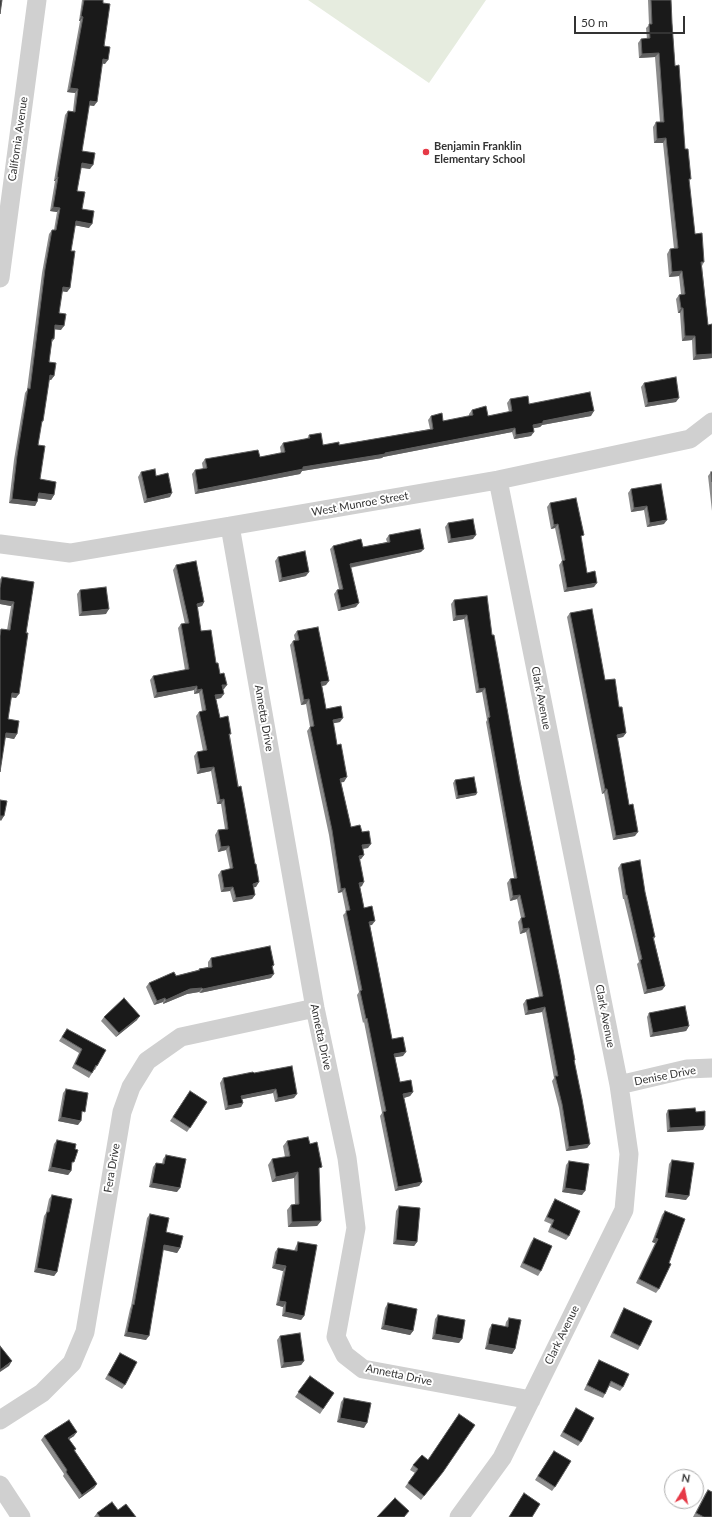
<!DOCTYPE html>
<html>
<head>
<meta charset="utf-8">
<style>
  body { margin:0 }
  #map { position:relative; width:712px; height:1517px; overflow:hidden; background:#fff; font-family:Lato,sans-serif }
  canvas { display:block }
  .north { position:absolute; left:664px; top:1469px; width:40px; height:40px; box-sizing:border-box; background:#fff; border:1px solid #adadad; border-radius:50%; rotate:10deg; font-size:11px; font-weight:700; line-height:16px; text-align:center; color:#333 }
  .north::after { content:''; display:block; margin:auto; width:14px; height:18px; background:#e63946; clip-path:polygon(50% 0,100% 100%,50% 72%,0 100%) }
  .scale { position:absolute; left:574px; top:16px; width:111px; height:18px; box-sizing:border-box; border:2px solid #333; border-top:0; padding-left:5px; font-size:12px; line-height:14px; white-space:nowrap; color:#333; -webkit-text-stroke:3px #fff; paint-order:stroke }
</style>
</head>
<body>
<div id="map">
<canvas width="712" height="1517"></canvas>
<div class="north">N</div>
<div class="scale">50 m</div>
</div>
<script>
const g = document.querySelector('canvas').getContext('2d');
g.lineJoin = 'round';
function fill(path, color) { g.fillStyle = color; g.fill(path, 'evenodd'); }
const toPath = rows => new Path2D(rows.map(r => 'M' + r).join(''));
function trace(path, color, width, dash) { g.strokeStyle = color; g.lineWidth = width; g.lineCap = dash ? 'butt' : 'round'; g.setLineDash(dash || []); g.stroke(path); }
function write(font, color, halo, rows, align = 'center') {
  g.font = font + ' Lato,sans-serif'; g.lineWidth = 4; g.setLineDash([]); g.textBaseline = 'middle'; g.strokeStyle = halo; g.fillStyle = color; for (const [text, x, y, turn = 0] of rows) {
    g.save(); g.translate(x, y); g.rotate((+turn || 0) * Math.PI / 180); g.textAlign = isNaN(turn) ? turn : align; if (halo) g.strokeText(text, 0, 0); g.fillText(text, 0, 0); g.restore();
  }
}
fill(toPath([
  [308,0,486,0,429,83]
]), '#e6ecdf');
trace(toPath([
  [0,278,37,0],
  [230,526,315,1008,347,1158,356,1228,336,1337,345,1355,363,1369,531,1400],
  [0,544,70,553,230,526,498,480,690,439,712,422],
  [619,1085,687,1069,712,1068],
  [0,1420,42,1393,72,1363,85,1332,122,1112,131,1087,147,1061,181,1037,315,1008],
  [0,1485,21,1517],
  [459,1517,502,1458,624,1210,629,1154,619,1085,498,480]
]), '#d0d0d0', 19);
fill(toPath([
  [82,0,103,0,103,3,105,64,102,63,94,106,89,105,82,151,90,169,81,168,77,191,82,209,89,228,75,225,71,251,70,288,67,292,62,291,59,313,61,330,55,329,54,339,52,342,49,362,54,376,51,380,49,380,43,421,41,424,38,445,40,479,54,495,51,500,38,498,37,502,35,506,9,503,14,460,25,393,27,390,42,273,49,234,52,230,54,230,57,212,50,211,55,181,54,181,65,115,68,111,73,111,75,93,67,92,80,21,79,21],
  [648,0,671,0,672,23,675,66,689,182,695,234,704,262,702,266,708,325,712,324,712,358,693,360,692,340,682,341,680,313,678,313,676,299,679,295,681,294,679,276,669,277,667,254,670,249,674,249,663,143,654,143,653,127,656,122,660,122,655,57,639,58,638,43,641,39,647,39,646,28,649,25],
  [644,383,676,402,645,407,641,387],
  [510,399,529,404,591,416,542,425,540,427,534,428,531,436,514,439,512,432,383,457,382,458,302,471,300,474,195,494,192,474,195,470,203,469,202,463,205,459,260,457,281,453,280,447,283,443,307,439,309,435,323,445,339,445,430,429,428,420,431,416,443,421,469,416,469,414,472,410,488,416,509,412,507,403],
  [141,472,156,476,170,497,144,503,138,477],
  [711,472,712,472,712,511,708,476],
  [631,489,664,524,647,527,644,510,631,512,628,493],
  [550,503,581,539,587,573,594,587,564,592,559,565,562,561,555,528,551,529,547,507],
  [448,523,473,539,448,543,445,527],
  [389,535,421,552,350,568,356,607,338,611,334,594,337,590,339,589,330,549,333,546,363,547,387,542,386,539],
  [278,557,306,576,279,582,275,561],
  [176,565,204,602,202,606,197,607,201,631,216,663,220,674,224,689,223,689,221,698,216,699,220,718,230,736,256,887,254,887,255,895,252,899,233,902,230,891,221,892,218,875,221,871,230,869,226,850,218,852,215,835,218,830,225,829,221,804,217,804,211,771,197,774,194,756,197,752,203,751,196,716,199,712,202,711,199,693,194,694,194,690,154,698,150,680,153,676,185,670,178,628,181,624,185,624,173,570],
  [2,577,34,582,16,698,11,697,8,719,17,734,14,739,5,737,0,772,0,630,1,629,7,630,11,606,0,604,0,579],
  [80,590,106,614,79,616,77,594],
  [454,600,492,635,575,1060,574,1061,590,1144,587,1148,566,1151,559,1108,552,1081,554,1078,542,1012,525,1015,523,1004,526,1000,539,997,526,932,520,934,518,922,521,918,517,899,510,901,507,883,510,879,514,878,486,722,487,720,482,692,476,693,464,619,453,621,451,604],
  [570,613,619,707,626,733,623,737,617,738,635,836,613,840,604,793,602,794,567,617],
  [297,631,326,685,322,686,326,709,340,722,333,723,344,782,341,782,351,827,362,832,368,848,363,849,364,855,361,859,360,859,362,886,360,887,364,908,372,925,370,925,392,1039,403,1056,395,1057,400,1082,413,1092,410,1096,404,1098,422,1182,419,1186,395,1191,380,1116,382,1113,364,1022,363,1023,357,995,359,992,343,915,346,912,342,892,338,893,329,835,307,731,310,727,306,704,301,705,290,645,293,641,295,640,294,635],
  [455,780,476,795,456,799,453,783],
  [621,864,645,892,655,937,654,939,665,986,662,990,644,994,637,964,639,962,624,899,623,899,618,868],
  [211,958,274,965,272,968,271,978,200,993,199,992,187,994,163,1004,163,1002,154,1005,146,987,149,983,198,970,199,969,208,967,208,962],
  [649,1013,689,1026,686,1031,650,1037,647,1017],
  [104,1017,137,1020,116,1037,101,1021],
  [67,1029,97,1066,95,1070,94,1070,89,1078,72,1068,79,1053,59,1041],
  [254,1073,294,1098,275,1102,273,1093,242,1099,243,1103,241,1107,225,1110,220,1083,223,1078],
  [66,1089,78,1125,58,1121,63,1093],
  [190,1091,207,1102,187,1132,170,1121],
  [668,1110,696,1112,705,1126,703,1130,667,1132,666,1114],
  [57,1140,72,1166,71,1171,68,1175,48,1171,54,1144],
  [287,1141,310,1144,319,1172,321,1221,317,1226,288,1227,287,1210,291,1205,295,1205,294,1178,272,1182,268,1165,272,1159,285,1157,283,1146],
  [166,1155,177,1192,149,1187,153,1167,156,1163,162,1164,163,1159],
  [672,1160,686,1200,665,1197,669,1164],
  [569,1161,582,1195,562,1192,566,1165],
  [52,1195,57,1272,54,1276,34,1272,44,1216,46,1213,49,1199],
  [555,1199,569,1236,566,1240,548,1232,551,1224,544,1221,552,1204],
  [399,1206,417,1242,414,1246,393,1244,396,1211],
  [665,1211,659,1289,656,1293,636,1283,655,1243,652,1242,662,1215],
  [150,1214,180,1248,177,1253,163,1250,146,1340,124,1336,130,1309,131,1306,147,1218],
  [534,1238,541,1271,538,1276,520,1267,531,1242],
  [298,1242,304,1316,301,1320,282,1316,283,1307,276,1305,283,1271,272,1268,275,1252,278,1248,294,1251,296,1246],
  [388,1303,413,1331,410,1335,381,1329,385,1308],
  [624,1308,640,1346,638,1350,610,1337,621,1313],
  [438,1315,459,1343,432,1339,435,1319],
  [509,1318,515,1349,512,1354,485,1349,489,1329,492,1324,505,1327,506,1322],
  [280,1336,304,1361,301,1365,281,1368,277,1340],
  [120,1353,125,1385,122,1389,105,1379],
  [599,1360,623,1387,620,1391,609,1386,603,1398,584,1390,596,1365],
  [310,1376,334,1393,320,1414,295,1397],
  [344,1398,364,1428,337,1422,341,1402],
  [576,1408,581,1442,578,1446,560,1436],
  [44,1436,74,1436,69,1439,76,1449,75,1451,97,1484,94,1488,79,1499,63,1476,64,1474,41,1440],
  [551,1455,555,1487,552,1491,535,1480],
  [413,1465,440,1476,421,1500,405,1487,415,1473,410,1470],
  [708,1490,712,1517,693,1517,705,1494],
  [118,1510,136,1517,94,1517,97,1513]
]), '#8c8c8c');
fill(toPath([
  [81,16,83,17,80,21,79,21],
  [659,53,655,57,639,58,642,54],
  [103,59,108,60,105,64,100,63],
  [70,88,78,89,75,93,67,92],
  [90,101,97,102,94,106,87,105],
  [666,138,663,143,654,143,657,139],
  [82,163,93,165,90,169,79,167],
  [57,177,58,177,55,181,54,181],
  [53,207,60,208,57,212,50,211],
  [76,221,92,224,89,228,73,225],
  [682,271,679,276,669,277,672,272],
  [63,287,70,288,67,292,60,291],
  [681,308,683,308,680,313,678,313],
  [55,325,64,326,61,330,52,329],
  [685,336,695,336,692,340,682,341],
  [712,354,712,358,693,360,696,355],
  [50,375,54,376,51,380,47,379],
  [679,398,676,402,645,407,648,403],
  [594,411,591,416,542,425,540,427,530,429,533,425,543,421],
  [515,428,512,432,383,457,382,458,302,471,300,474,195,494,198,490,303,467,385,453],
  [534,432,531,436,514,439,516,435],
  [39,493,54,495,51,500,36,498],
  [172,493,170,497,144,503,147,499],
  [12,499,37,502,35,506,9,503],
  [647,506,644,510,631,512,634,508],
  [667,520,664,524,647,527,650,523],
  [558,524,555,528,551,529,554,525],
  [476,535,473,539,448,543,451,539],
  [424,549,421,552,347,568,350,564],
  [309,572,306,576,279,582,282,578],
  [597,583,594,587,564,592,567,588],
  [0,600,14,602,11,606,0,604],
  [204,602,202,606,194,608,197,604],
  [359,603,356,607,338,611,341,608],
  [109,609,106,614,79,616,82,612],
  [467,615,464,619,453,621,456,616],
  [329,681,326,685,318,687,321,682],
  [222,685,227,685,224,689,219,690],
  [197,686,194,690,154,698,157,693],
  [485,688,482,692,476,693,479,689],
  [202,689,199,693,194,694,197,690],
  [12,693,19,694,16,698,9,697],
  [224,694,221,698,212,700,215,695],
  [309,699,306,704,301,705,304,700],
  [343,718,340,722,330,724,333,720],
  [6,733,17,734,14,739,3,737],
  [626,733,623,737,614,739,617,735],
  [214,767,211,771,197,774,200,769],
  [347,777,344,782,337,783,340,779],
  [605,789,607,789,604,793,602,794],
  [477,793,476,795,456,799,458,796],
  [224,799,221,804,217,804,220,800],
  [0,816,4,816,1,821,0,820],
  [638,832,635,836,613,840,616,836],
  [371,844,368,848,359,849,362,845],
  [229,846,226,850,218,852,221,847],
  [364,855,361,859,356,860,359,856],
  [259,882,256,887,250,888,253,884],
  [364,882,362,886,356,888,359,883],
  [233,887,230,891,221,892,224,888],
  [345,888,342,892,338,893,341,889],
  [255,895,252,899,233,902,236,898],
  [520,895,517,899,510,901,513,896],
  [375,921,372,925,366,926,369,922],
  [529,928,526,932,520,934,523,929],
  [274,974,271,978,200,993,203,989],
  [665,986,662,990,644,994,647,990],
  [202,988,199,992,187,994,163,1004,166,1000,190,989],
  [165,998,163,1002,154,1005,157,1001],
  [545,1007,542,1012,525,1015,528,1011],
  [140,1016,137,1020,116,1037,119,1033],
  [689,1026,686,1031,650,1037,653,1033],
  [406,1052,403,1056,391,1058,394,1054],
  [276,1089,273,1093,238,1100,241,1096],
  [413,1092,410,1096,400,1099,403,1094],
  [297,1094,294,1098,275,1102,278,1098],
  [243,1103,241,1107,225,1110,228,1106],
  [61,1117,81,1121,78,1125,58,1121],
  [705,1126,703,1130,667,1132,670,1128],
  [590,1144,587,1148,566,1151,569,1147],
  [51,1167,71,1171,68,1175,48,1171],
  [298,1172,294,1178,272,1182,276,1177],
  [422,1182,419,1186,395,1191,398,1187],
  [152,1183,180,1188,177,1192,149,1187],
  [565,1188,585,1191,582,1195,562,1192],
  [667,1193,689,1196,686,1200,665,1197],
  [321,1221,317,1226,288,1227,292,1222],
  [655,1238,658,1239,655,1243,652,1242],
  [396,1240,417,1242,414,1246,393,1244],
  [164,1245,180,1248,177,1253,161,1249],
  [275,1264,286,1266,283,1271,272,1268],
  [37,1268,57,1272,54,1276,34,1272],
  [279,1301,286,1302,283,1307,276,1305],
  [285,1312,304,1316,301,1320,282,1316],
  [384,1325,413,1331,410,1335,381,1329],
  [127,1332,149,1336,146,1340,124,1336],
  [435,1334,462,1339,459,1343,432,1339],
  [488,1344,515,1349,512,1354,485,1349],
  [12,1361,9,1366,0,1372,0,1370],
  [304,1361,301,1365,281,1368,284,1363],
  [340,1418,367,1423,364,1428,337,1422],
  [77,1432,74,1436,65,1442,68,1438],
  [97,1484,94,1488,79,1499,82,1495]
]), '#5f5f5f');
const building = toPath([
  [0,0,2,0,0,14,0,0],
  [84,0,103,0,103,3,110,4,104,46,110,47,108,60,103,59,97,102,90,101,82,151,95,153,93,165,82,163,77,191,85,192,82,209,94,211,92,224,76,221,71,251,75,251,70,288,63,287,59,313,66,314,64,326,55,325,54,339,52,339,49,362,56,363,54,376,50,375,43,421,42,421,38,445,45,446,40,479,56,482,54,495,39,493,37,502,12,499,17,456,28,388,30,389,45,269,52,230,56,230,60,208,53,207,58,177,57,177,68,111,75,112,78,89,70,88,83,17,81,16,84,0],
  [651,0,671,0,672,23,675,66,679,65,685,149,688,149,691,179,689,179,695,234,702,233,704,262,701,262,708,325,712,324,712,354,696,355,695,336,685,336,683,308,681,308,679,295,685,294,682,271,672,272,670,249,678,248,666,138,657,139,656,122,664,122,659,53,642,54,641,39,650,38,649,24,652,24,651,0],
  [676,377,679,398,648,403,644,383,676,377],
  [590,392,594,411,543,421,543,423,533,425,534,432,516,435,515,428,385,453,385,454,303,467,303,469,198,490,195,470,207,468,205,459,258,450,260,457,285,452,283,443,310,438,309,435,321,433,323,445,339,442,339,445,433,429,431,416,442,413,443,421,473,415,472,410,486,406,488,416,512,411,510,399,528,396,529,404,590,392],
  [155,469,156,476,168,473,172,493,147,499,141,472,155,469],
  [711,472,712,472,712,482,711,472],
  [661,484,667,520,650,523,647,506,634,508,631,489,661,484],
  [576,498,584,535,581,536,587,573,595,571,597,583,567,588,562,561,565,560,558,524,554,525,550,503,576,498],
  [473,519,476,535,451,539,448,523,473,519],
  [420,529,424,549,350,564,359,603,341,608,337,590,343,589,333,546,361,539,363,547,390,542,389,535,420,529],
  [305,551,309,572,282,578,278,557,305,551],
  [196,561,204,602,197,604,201,631,211,630,216,663,218,663,220,674,224,673,227,685,222,685,224,694,215,695,220,718,228,716,231,734,229,734,238,787,241,786,255,864,256,864,259,882,253,884,255,895,236,898,233,887,224,888,221,871,233,868,229,846,221,847,218,830,228,829,224,799,220,800,214,767,200,769,197,752,207,750,199,712,206,710,202,689,197,690,197,686,157,693,153,676,189,669,181,624,189,623,176,565,196,561],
  [2,577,34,582,26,633,28,633,19,694,12,693,8,719,19,721,17,734,6,733,0,772,0,636,1,629,10,630,14,602,0,600,0,588,2,577],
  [106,587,109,609,82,612,80,590,106,587],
  [487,596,492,635,494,635,520,782,560,979,575,1060,574,1060,582,1099,590,1144,569,1147,562,1104,555,1076,558,1076,545,1007,528,1011,526,1000,543,996,529,928,523,929,521,918,525,917,520,895,513,896,510,879,517,878,488,718,490,717,485,688,479,689,467,615,456,616,454,600,487,596],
  [592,609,605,680,615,679,619,707,622,707,626,733,617,735,629,805,633,804,638,832,616,836,607,789,605,789,570,613,592,609],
  [318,627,329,681,321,682,326,709,341,706,343,718,333,720,337,745,341,744,347,777,340,779,351,827,360,825,362,832,369,831,371,844,362,845,364,855,359,856,364,882,359,883,364,908,372,906,375,921,369,922,392,1039,403,1037,406,1052,394,1054,400,1082,411,1080,413,1092,403,1094,422,1182,398,1187,383,1112,386,1111,367,1018,366,1019,360,991,362,990,346,911,350,910,345,888,341,889,332,830,310,727,314,726,309,699,304,700,293,641,299,640,297,631,318,627],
  [474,777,477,793,458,796,455,780,474,777],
  [0,800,7,801,4,816,0,816,0,800],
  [640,860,645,892,655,937,653,937,665,986,647,990,640,960,642,959,627,895,626,895,621,864,640,860],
  [270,946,274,965,272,966,274,974,203,989,202,988,190,989,166,1000,165,998,157,1001,149,983,174,972,176,976,200,970,199,969,212,967,211,958,270,946],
  [124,998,140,1016,119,1033,104,1017,124,998],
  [685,1006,689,1026,653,1033,649,1013,685,1006],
  [67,1029,106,1050,97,1066,96,1065,92,1073,75,1064,82,1049,62,1037,67,1029],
  [292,1066,297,1094,278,1098,276,1089,241,1096,243,1103,228,1106,223,1078,253,1072,254,1073,292,1066],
  [66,1089,88,1093,85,1112,82,1111,81,1121,61,1117,66,1089],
  [190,1091,207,1102,190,1128,173,1117,190,1091],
  [695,1108,696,1112,705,1111,705,1126,670,1128,668,1110,695,1108],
  [308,1137,310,1144,317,1142,322,1167,319,1168,321,1221,292,1222,291,1205,299,1204,298,1172,276,1177,272,1159,290,1156,287,1141,308,1137],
  [57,1140,76,1144,75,1149,78,1150,74,1162,72,1162,71,1171,51,1167,57,1140],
  [166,1155,186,1159,180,1188,152,1183,156,1163,164,1164,166,1155],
  [672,1160,694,1163,689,1196,667,1193,672,1160],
  [569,1161,589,1164,585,1191,565,1188,569,1161],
  [52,1195,72,1199,57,1272,37,1268,47,1212,49,1212,52,1195],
  [555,1199,580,1211,569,1236,551,1227,554,1220,547,1217,555,1199],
  [399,1206,420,1208,417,1242,396,1240,399,1206],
  [665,1211,685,1219,669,1263,671,1264,659,1289,639,1279,658,1239,655,1238,665,1211],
  [150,1214,169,1218,166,1232,183,1236,180,1248,164,1245,149,1336,127,1332,133,1304,134,1305,150,1214],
  [534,1238,552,1246,541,1271,523,1263,534,1238],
  [298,1242,317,1245,304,1316,285,1312,286,1302,279,1301,286,1266,275,1264,278,1248,297,1251,298,1242],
  [388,1303,417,1309,413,1331,384,1325,388,1303],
  [624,1308,652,1321,640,1346,613,1333,624,1308],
  [438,1315,465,1320,462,1339,435,1334,438,1315],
  [509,1318,521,1320,515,1349,488,1344,492,1324,508,1327,509,1318],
  [300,1333,304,1361,284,1363,280,1336,300,1333],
  [0,1346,12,1361,0,1370,0,1346],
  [120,1353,137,1362,125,1385,108,1375,120,1353],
  [599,1360,629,1374,623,1387,611,1381,605,1394,587,1385,599,1360],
  [310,1376,334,1393,323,1409,298,1392,310,1376],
  [344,1398,371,1403,367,1423,340,1418,344,1398],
  [576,1408,594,1418,581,1442,563,1432,576,1408],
  [459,1414,475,1425,443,1472,424,1496,408,1483,418,1469,413,1465,422,1455,428,1460,459,1414],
  [69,1420,77,1432,68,1438,76,1449,74,1450,97,1484,82,1495,66,1472,67,1470,44,1436,69,1420],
  [554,1451,571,1461,555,1487,538,1476,554,1451],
  [708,1490,712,1492,712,1517,704,1517,696,1513,708,1490],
  [524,1493,540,1504,532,1517,509,1517,524,1493],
  [395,1498,409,1511,404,1517,377,1517,395,1498],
  [112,1502,118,1510,126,1504,136,1517,100,1517,97,1513,112,1502]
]);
fill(building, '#1a1a1a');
trace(building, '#5f5f5f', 1);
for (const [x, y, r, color] of [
  [426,152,4,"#e63946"]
]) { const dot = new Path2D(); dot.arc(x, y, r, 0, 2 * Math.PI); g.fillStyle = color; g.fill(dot); trace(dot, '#fff', 1.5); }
write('11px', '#333', '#fff', [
  ["California Avenue",18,139,-82],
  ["West Munroe Street",360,504,-10],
  ["Clark Avenue",541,698,79],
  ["Annetta Drive",264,718,80],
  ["Clark Avenue",605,1016,79],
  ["Annetta Drive",321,1037,78],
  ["Denise Drive",665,1076,-11],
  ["Fera Drive",112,1168,-80],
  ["Clark Avenue",562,1335,-64],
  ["Annetta Drive",399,1375,12]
]);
write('bold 11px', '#333', '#fff', [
  ["Benjamin Franklin",434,146],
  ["Elementary School",434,159]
], 'left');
</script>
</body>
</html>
